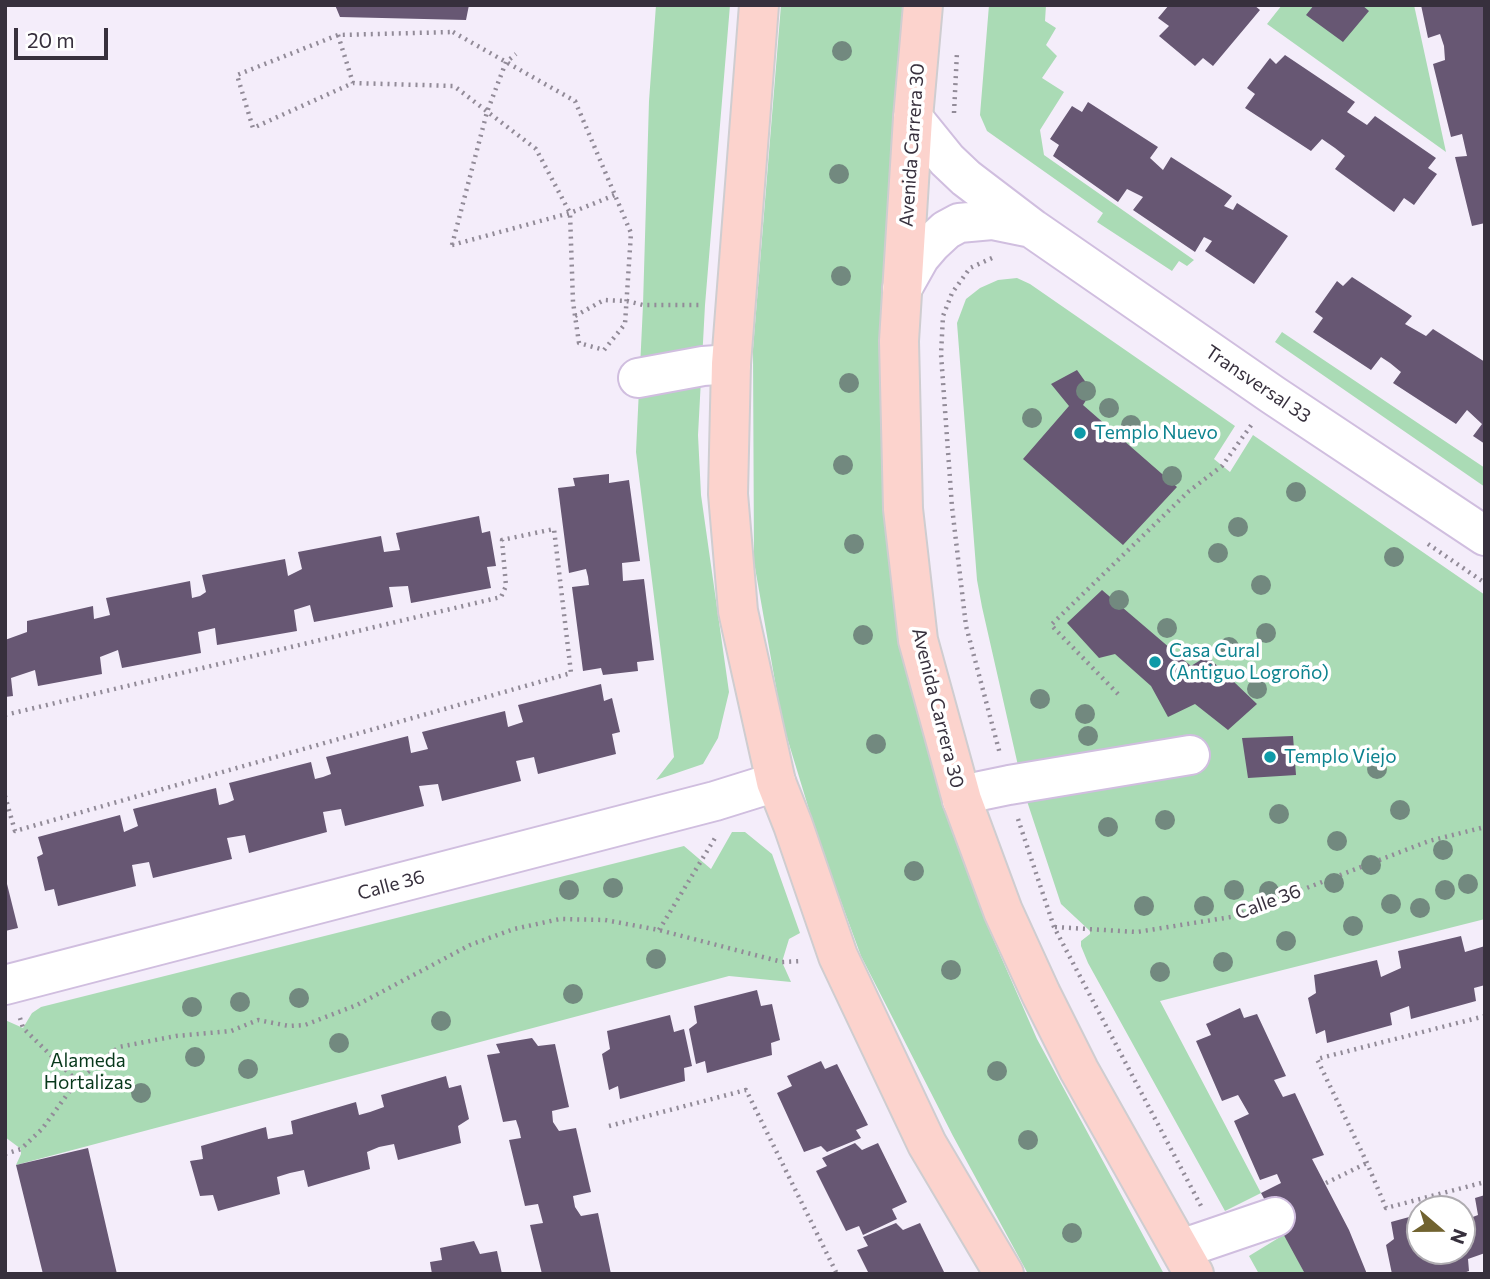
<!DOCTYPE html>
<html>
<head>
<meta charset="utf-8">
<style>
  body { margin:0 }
  #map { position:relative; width:1490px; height:1279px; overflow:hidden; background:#f4edfa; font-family:Commissioner,sans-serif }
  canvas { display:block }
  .frame { position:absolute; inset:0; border:7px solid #37303d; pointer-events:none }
  .north { position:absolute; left:1406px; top:1195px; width:70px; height:70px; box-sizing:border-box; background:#fff; border:2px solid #afacb1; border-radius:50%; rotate:110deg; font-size:19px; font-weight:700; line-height:28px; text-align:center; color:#37303d }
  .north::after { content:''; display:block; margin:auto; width:24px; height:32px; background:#716330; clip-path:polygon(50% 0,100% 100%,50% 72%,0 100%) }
  .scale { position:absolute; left:14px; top:28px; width:94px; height:32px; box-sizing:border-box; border:4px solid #37303d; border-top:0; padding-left:9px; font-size:21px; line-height:24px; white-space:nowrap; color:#37303d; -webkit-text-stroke:5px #fff; paint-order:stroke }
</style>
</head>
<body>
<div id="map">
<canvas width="1490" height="1279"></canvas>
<div class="frame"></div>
<div class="north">N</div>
<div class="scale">20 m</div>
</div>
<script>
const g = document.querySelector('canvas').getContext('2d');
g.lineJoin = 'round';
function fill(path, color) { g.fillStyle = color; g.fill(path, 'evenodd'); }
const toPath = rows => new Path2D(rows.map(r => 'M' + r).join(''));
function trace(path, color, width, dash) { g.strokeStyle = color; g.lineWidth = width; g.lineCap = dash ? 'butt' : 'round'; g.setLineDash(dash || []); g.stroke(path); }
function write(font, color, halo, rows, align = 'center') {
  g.font = font + ' Commissioner,sans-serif'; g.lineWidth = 7; g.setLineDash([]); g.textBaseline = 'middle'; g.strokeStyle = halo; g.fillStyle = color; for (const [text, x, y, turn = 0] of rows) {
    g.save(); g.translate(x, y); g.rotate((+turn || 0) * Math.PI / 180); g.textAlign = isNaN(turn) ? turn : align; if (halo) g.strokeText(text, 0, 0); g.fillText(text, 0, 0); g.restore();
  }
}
fill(toPath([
  [656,5,730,5,705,305,698,435,701,495,729,692,718,738,703,764,656,780,674,757,636,452,643,305,649,101],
  [781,5,907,5,885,346,944,805,991,934,1037,1039,1164,1274,1028,1274,953,1136,861,956,818,839,782,721,754,562,753,349],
  [989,5,1046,5,1045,21,1056,28,1046,45,1057,56,1042,78,1064,92,1040,130,1044,155,1194,260,1187,266,1179,261,1172,271,1097,222,1103,213,987,131,980,115],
  [1282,5,1414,5,1446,152,1267,24],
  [1017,278,1030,284,1235,426,1214,459,1230,472,1253,435,1485,595,1485,919,1160,1001,1261,1193,1225,1211,1088,963,1081,946,1081,941,1090,934,1090,931,1061,904,1024,792,982,607,977,580,957,323,966,299,980,288,998,280],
  [1282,332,1485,468,1485,487,1275,342],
  [732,832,745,832,772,854,800,933,789,939,782,962,791,982,729,976,16,1165,21,1154,21,1149,5,1137,5,1020,23,1028,32,1013,41,1007,684,846,711,869],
  [1285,1234,1305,1274,1259,1274,1249,1256]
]), '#aadbb5');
fill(toPath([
  [335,5,469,5,466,20,340,17],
  [1169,5,1254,5,1260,10,1213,66,1203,58,1195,66,1159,36,1169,26,1158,18],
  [1314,5,1362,5,1369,11,1343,42,1306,15],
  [1421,5,1485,5,1485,223,1472,226,1455,157,1467,156,1462,134,1451,137,1433,64,1445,60,1444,46,1440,34,1428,38],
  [1285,55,1355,102,1347,112,1367,125,1375,116,1436,158,1428,168,1437,174,1414,205,1404,198,1394,212,1335,169,1345,156,1335,148,1322,139,1311,151,1245,108,1255,94,1247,88,1270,58,1276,64],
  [1088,102,1158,147,1150,158,1163,170,1171,157,1232,196,1224,206,1233,210,1237,203,1288,236,1254,284,1205,251,1212,241,1204,237,1195,252,1133,210,1143,197,1127,189,1118,202,1053,156,1059,145,1050,139,1072,106,1082,112],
  [1352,277,1412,316,1405,324,1426,336,1433,329,1485,362,1485,444,1473,436,1482,424,1467,410,1456,424,1393,383,1401,372,1390,363,1381,357,1371,370,1313,332,1323,318,1315,312,1337,281,1343,286],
  [1077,370,1092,391,1083,405,1177,487,1123,545,1023,459,1069,406,1051,384],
  [609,474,609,483,629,480,640,561,622,563,623,581,644,579,654,660,637,662,638,671,603,675,601,668,583,671,572,587,589,585,588,577,586,569,569,573,558,488,575,486,573,478],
  [479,516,482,533,490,531,496,566,487,567,491,588,411,603,408,586,389,587,393,607,314,622,310,605,294,610,297,631,217,645,215,628,198,632,201,653,122,668,118,650,100,657,102,674,38,686,35,670,11,678,13,696,5,697,5,640,27,632,27,621,93,606,94,619,110,615,106,598,190,581,192,598,200,596,206,592,202,575,285,559,288,576,302,569,298,552,381,536,384,552,400,550,396,533],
  [1102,590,1191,666,1207,656,1257,704,1228,730,1195,704,1168,717,1151,686,1115,654,1099,658,1067,623],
  [601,684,604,701,612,698,620,732,612,734,616,754,538,774,534,757,516,761,521,781,442,801,438,784,419,786,424,806,345,826,341,809,323,812,327,832,249,853,245,835,227,838,232,859,153,878,149,862,132,865,136,886,58,906,54,889,45,891,37,857,43,854,38,837,120,815,124,832,138,826,133,809,216,788,219,805,227,803,234,800,229,783,311,762,315,779,323,777,331,774,326,757,408,736,411,753,428,749,422,732,505,711,508,727,523,722,518,705],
  [1293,736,1296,775,1248,778,1242,738],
  [5,876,18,928,5,931],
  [1461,936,1465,952,1485,946,1485,985,1474,988,1476,1001,1411,1019,1409,1006,1390,1013,1392,1025,1327,1043,1325,1030,1316,1034,1308,998,1316,993,1314,975,1377,960,1381,977,1401,968,1398,951],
  [757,990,761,1006,772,1004,780,1040,771,1043,772,1055,707,1073,705,1061,696,1064,689,1029,697,1023,694,1006],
  [1240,1008,1244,1018,1257,1014,1286,1076,1274,1080,1283,1097,1295,1093,1324,1155,1312,1159,1349,1230,1367,1274,1305,1274,1261,1193,1281,1183,1277,1174,1260,1180,1234,1121,1249,1114,1238,1095,1222,1101,1196,1041,1211,1035,1206,1024],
  [670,1015,674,1032,684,1029,692,1066,684,1068,685,1081,620,1099,618,1086,609,1090,602,1054,610,1049,607,1031],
  [532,1038,538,1046,555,1044,569,1107,552,1111,553,1122,559,1131,576,1128,591,1192,573,1196,575,1207,581,1216,598,1213,611,1274,542,1274,530,1225,543,1223,538,1204,525,1206,509,1140,521,1138,519,1129,516,1120,503,1122,487,1055,500,1053,496,1044],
  [821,1061,825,1069,837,1064,868,1125,856,1130,861,1138,827,1152,821,1146,804,1152,777,1093,792,1086,787,1076],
  [446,1076,449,1088,461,1085,469,1119,458,1126,461,1143,398,1160,394,1144,379,1147,367,1152,370,1169,308,1187,304,1170,290,1173,277,1177,280,1194,218,1211,213,1195,200,1196,190,1161,203,1159,201,1146,266,1127,268,1139,293,1134,291,1121,356,1102,359,1115,370,1112,384,1107,381,1095],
  [855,1143,862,1150,878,1143,907,1202,892,1209,897,1219,863,1235,859,1226,846,1231,816,1171,827,1166,822,1158],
  [88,1148,117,1274,43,1274,16,1165],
  [1485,1195,1485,1253,1468,1259,1469,1271,1461,1274,1392,1274,1386,1245,1394,1239,1391,1222,1420,1214,1420,1251,1462,1251,1462,1221,1478,1215,1475,1198],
  [896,1223,903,1230,920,1223,945,1274,869,1274,857,1250,868,1246,863,1237],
  [474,1241,480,1254,497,1251,502,1274,432,1274,430,1262,442,1260,440,1248]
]), '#675773');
const minor = toPath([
  [913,118,947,160,966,178,1033,229,1273,395,1485,536],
  [902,289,920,257,932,243,946,230,959,223,992,220,1031,228],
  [638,378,703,366,731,364],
  [962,800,980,791,1009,785,1190,755],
  [5,985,715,801,776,782],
  [1181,1249,1275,1217]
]);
const major = toPath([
  [759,5,731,364,728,494,738,611,776,782,793,825,838,956,927,1144,1004,1274],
  [923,5,913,118,899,341,903,509,918,640,962,800,1003,911,1041,994,1079,1070,1194,1274]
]);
trace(minor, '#d0bedf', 42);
trace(major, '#cfcdd0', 42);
trace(toPath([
  [453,32,575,101,631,233,625,324,604,350,579,343,573,302,570,213,536,149,454,86,353,83,253,128,237,75,338,35,453,32],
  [338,35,353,83],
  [954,113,957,52],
  [452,245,487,112,506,62,516,54],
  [452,245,570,213,615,195],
  [992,258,970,268,952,293,943,316,941,354,952,507,966,626,1000,754],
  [575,316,604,300,627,301,643,305,700,305],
  [1428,544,1485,583],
  [1118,694,1051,625,1189,491,1222,466,1252,424],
  [5,715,501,597,506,586,502,540,554,529,571,673,15,831,5,796],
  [1018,819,1054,927,1201,1206],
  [1055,927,1137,932,1231,917,1429,841,1485,827],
  [659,930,715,838],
  [1485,1016,1317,1059,1367,1163,1386,1208,1485,1182],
  [20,1018,23,1028,77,1081],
  [609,1126,746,1090,837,1274],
  [5,1154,21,1149,42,1129,77,1081,119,1047,176,1036,231,1031,258,1020,289,1026,305,1025,357,1005,470,945,514,929,560,919,605,920,659,930,782,962,803,961],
  [1326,1183,1367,1163]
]), '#928b98', 4.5, [2, 5]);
trace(minor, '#fff', 38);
trace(major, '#fcd3cd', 38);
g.fillStyle = '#72897f';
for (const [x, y] of [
  [842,51],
  [839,174],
  [841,276],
  [849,383],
  [1086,391],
  [1109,408],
  [1032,418],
  [1131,425],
  [843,465],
  [1172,476],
  [1296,492],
  [1238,527],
  [854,544],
  [1218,553],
  [1394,557],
  [1261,585],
  [1119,600],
  [1167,628],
  [1266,633],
  [863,635],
  [1229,647],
  [1257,689],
  [1040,699],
  [1085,714],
  [1088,736],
  [876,744],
  [1377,769],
  [1400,810],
  [1279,814],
  [1165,820],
  [1108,827],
  [1337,841],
  [1443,850],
  [1371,865],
  [914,871],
  [1334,883],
  [1468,884],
  [613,888],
  [569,890],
  [1234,890],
  [1445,890],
  [1269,891],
  [1391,904],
  [1144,906],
  [1204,906],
  [1420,908],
  [1353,926],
  [1286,941],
  [656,959],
  [1223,962],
  [951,970],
  [1160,972],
  [573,994],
  [299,998],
  [240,1002],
  [192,1007],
  [441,1021],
  [339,1043],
  [195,1057],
  [248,1069],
  [997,1071],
  [141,1093],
  [1028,1140],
  [1072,1233]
]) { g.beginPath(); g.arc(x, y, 10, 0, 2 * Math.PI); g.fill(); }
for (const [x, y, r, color] of [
  [1080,433,7,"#0f9aa8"],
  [1155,662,7,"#0f9aa8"],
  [1270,757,7,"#0f9aa8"]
]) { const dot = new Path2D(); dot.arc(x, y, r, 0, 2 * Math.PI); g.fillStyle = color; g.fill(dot); trace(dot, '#fff', 2.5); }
write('19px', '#37303d', '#fff', [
  ["Avenida Carrera 30",912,145,-86],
  ["Transversal 33",1258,384,34],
  ["Avenida Carrera 30",938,708,76],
  ["Calle 36",391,885,-15],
  ["Calle 36",1268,902,-20]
]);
write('19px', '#0d838f', '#fff', [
  ["Templo Nuevo",1094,433],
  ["Casa Cural",1169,651],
  ["(Antiguo Logroño)",1169,673],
  ["Templo Viejo",1284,757]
], 'left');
write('19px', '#07371a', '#fff', [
  ["Alameda",88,1061],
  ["Hortalizas",88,1083]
]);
</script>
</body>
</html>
